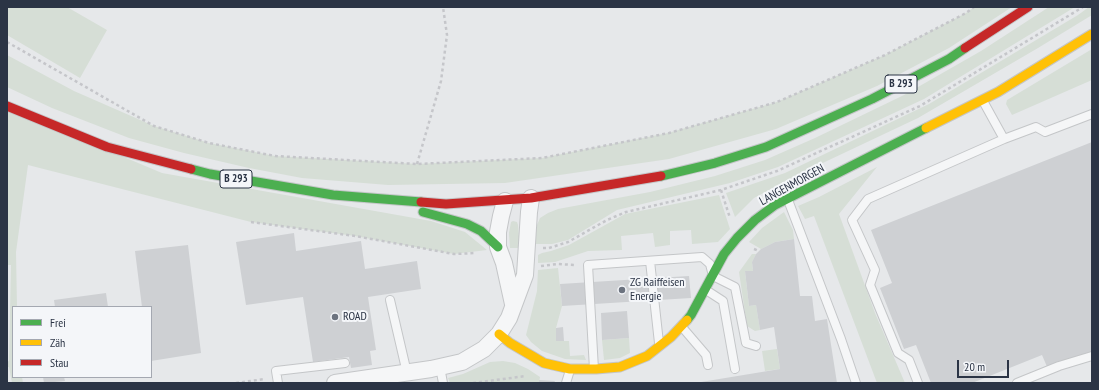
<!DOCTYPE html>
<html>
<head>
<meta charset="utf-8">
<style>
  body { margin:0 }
  #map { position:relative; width:1099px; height:390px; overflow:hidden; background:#e6e8ea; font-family:"PT Sans Narrow",sans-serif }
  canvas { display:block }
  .frame { position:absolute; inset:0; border:8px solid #2b3445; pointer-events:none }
  .legend { position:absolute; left:12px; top:306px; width:140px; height:72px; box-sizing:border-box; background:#f4f6f9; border:1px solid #a4a8b1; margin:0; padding:5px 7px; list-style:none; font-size:12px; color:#2b3445 }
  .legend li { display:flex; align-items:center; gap:8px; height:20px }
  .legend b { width:20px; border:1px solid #a4a8b1 }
  .scale { position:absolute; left:957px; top:360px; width:52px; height:18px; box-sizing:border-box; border:2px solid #2b3445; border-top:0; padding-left:5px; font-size:12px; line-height:14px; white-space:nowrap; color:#2b3445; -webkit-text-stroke:3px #f4f6f9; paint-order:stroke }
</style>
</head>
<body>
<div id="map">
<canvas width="1099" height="390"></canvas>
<div class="frame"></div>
<ul class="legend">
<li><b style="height:5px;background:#4caf50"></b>Frei</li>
<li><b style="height:5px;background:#ffc107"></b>Zäh</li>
<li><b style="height:5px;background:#c62828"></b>Stau</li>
</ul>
<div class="scale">20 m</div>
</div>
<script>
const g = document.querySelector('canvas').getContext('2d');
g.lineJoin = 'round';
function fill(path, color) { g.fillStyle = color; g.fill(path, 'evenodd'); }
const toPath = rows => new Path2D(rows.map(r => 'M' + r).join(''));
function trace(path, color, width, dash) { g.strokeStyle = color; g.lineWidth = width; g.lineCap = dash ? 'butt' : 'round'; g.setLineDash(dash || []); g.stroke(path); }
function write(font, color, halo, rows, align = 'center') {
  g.font = font + ' "PT Sans Narrow",sans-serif'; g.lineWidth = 4; g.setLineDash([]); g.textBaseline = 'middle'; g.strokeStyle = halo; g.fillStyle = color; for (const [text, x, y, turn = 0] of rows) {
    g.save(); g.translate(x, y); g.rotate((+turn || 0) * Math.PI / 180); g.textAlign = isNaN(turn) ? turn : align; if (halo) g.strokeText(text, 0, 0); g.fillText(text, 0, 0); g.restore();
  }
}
fill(toPath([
  [7,7,67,7,107,30,80,78,7,35],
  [974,7,1012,7,949,48,877,86,776,129,669,159,505,183,388,185,302,178,249,168,184,153,129,138,52,108,7,87,7,55,74,91,154,126,209,143,275,156,417,164,542,158,668,133,777,102,885,55,966,13],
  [1049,7,1075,7,924,99,778,167,730,183,617,210,568,240,552,244,534,244,537,225,540,218,548,213,558,209,650,192,715,176,765,160,815,138,904,95,981,51],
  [1089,7,1092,7,1092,15,1038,48,918,118,791,178,754,198,735,217,726,193,785,173,929,104,1078,15],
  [1092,49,1092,80,1012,115,1006,104,1007,100],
  [7,108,162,173,431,221,465,232,487,250,454,254,355,236,251,222,28,165,16,252,17,307,13,307,13,377,22,377,23,383,12,383,9,367,7,367,7,362,9,361,11,265,7,265],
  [877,167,839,214,875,313,905,383,877,383,814,216,805,219,798,206,819,197],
  [719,195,730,229,718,242,692,244,691,230,670,231,670,245,655,247,653,233,621,236,622,250,588,251,555,262,538,263,538,255,542,253,551,251,569,245,625,214],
  [784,212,793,230,794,239,775,242,761,249,749,242,762,228],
  [513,221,517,222,518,225,520,248,510,248,509,233,511,222],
  [752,254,756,254,752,262,753,271,745,271,749,306,756,305,760,330,755,331,747,326,739,272],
  [558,268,562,306,556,328,556,341,569,341,570,356,584,355,586,360,565,359,542,351,531,342,526,335,537,291,538,270],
  [629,338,630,353,620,358,604,360,602,340],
  [777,349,780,369,765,371,762,351],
  [503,361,515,363,528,369,540,377,539,383,450,383,448,378,463,374,490,362]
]), '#d6ded6');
fill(toPath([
  [1092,142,1092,352,1048,369,1042,355,972,383,931,383,916,345,904,349,880,288,892,283,871,230],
  [294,233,296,251,361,241,365,269,417,261,421,289,368,297,376,350,370,351,372,365,351,368,349,357,313,362,303,297,246,305,236,242],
  [794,239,800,296,812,296,815,321,827,319,837,383,695,383,780,369,774,327,760,330,756,305,749,306,745,271,753,271,752,262,756,254,761,249,775,242],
  [188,245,201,353,151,361,151,307,142,307,135,251],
  [689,276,691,298,562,306,560,284],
  [106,293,108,307,55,307,54,300],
  [627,311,629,338,602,340,601,313],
  [563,327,564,341,556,341,556,328],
  [43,377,64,377,65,381,44,383],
  [539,380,555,381,554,383,539,383]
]), '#ced0d3');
const lane = toPath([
  [1004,139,1036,127,1045,132,1092,114],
  [788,200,841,339,856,383],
  [650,261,659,343],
  [706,290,723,301,735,369],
  [390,300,407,373],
  [682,327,706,355,708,365],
  [440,367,443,383],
  [594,369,588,265,702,257,710,264,713,276,735,287,746,343,756,346],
  [278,383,276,371,345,363],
  [566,383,570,370],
  [918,383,909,360,898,353,870,285,875,270,852,220,868,199,1004,139,983,101],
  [1017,383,1059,366,1092,356]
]);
const street = toPath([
  [505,201,501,216,498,232,498,247,504,263,513,304],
  [335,383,431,369,462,362,484,349,499,334,509,318,525,275,529,212,531,198]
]);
const fast = toPath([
  [191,169,210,174,333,195,421,202],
  [661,176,715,163,766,147,872,99,949,59,965,48],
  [423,212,467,224,481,231,498,247],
  [687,320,691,315,724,254,737,238,755,220,775,205,926,128]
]);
const slow = toPath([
  [926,128,998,92,1092,34],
  [499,334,510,343,544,363,570,369,596,369,620,367,647,356,671,337,687,320]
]);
const jam = toPath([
  [965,48,1028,7],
  [7,106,107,147,191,169],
  [421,202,446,204,531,198,661,176]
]);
trace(lane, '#c4c6c8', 10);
trace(street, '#c4c6c8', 18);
trace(fast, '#c4c6c8', 11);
trace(slow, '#c4c6c8', 11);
trace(jam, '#c4c6c8', 11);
trace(toPath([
  [7,42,154,126,209,143,275,156,417,164,542,158,669,133,777,102,885,55,966,13,974,7],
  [417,164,441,81,447,35,443,7],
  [721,190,730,218],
  [251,222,355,236,454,254,476,253],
  [543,248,549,248,568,242,607,220,626,212,721,190,777,171,920,106,1083,7],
  [754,249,759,251],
  [541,266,558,264,576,265],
  [236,383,265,379],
  [473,383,526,376]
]), '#c5c6ca', 2.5, [3, 3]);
trace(lane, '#f5f6f7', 8);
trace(street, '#f5f6f7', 16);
trace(fast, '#4caf50', 9);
trace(slow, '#ffc107', 9);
trace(jam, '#c62828', 9);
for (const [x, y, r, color] of [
  [622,290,4,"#6c737f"],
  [335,317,4,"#6c737f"]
]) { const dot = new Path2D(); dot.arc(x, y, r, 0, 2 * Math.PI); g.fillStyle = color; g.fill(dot); trace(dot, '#f4f6f9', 1.5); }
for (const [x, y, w] of [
  [901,84,32],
  [236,179,32]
]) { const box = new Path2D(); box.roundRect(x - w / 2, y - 9, w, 18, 3); g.fillStyle = '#f4f6f9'; g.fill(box); trace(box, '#2b3445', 1); }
write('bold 11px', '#2b3445', null, [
  ["B 293",901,84],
  ["B 293",236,179]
]);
write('12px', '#2b3445', '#f4f6f9', [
  ["LANGENMORGEN",792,185,-29]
]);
write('12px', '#2b3445', '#f4f6f9', [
  ["ZG Raiffeisen",630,283],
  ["Energie",630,297],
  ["ROAD",343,317]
], 'left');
</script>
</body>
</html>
